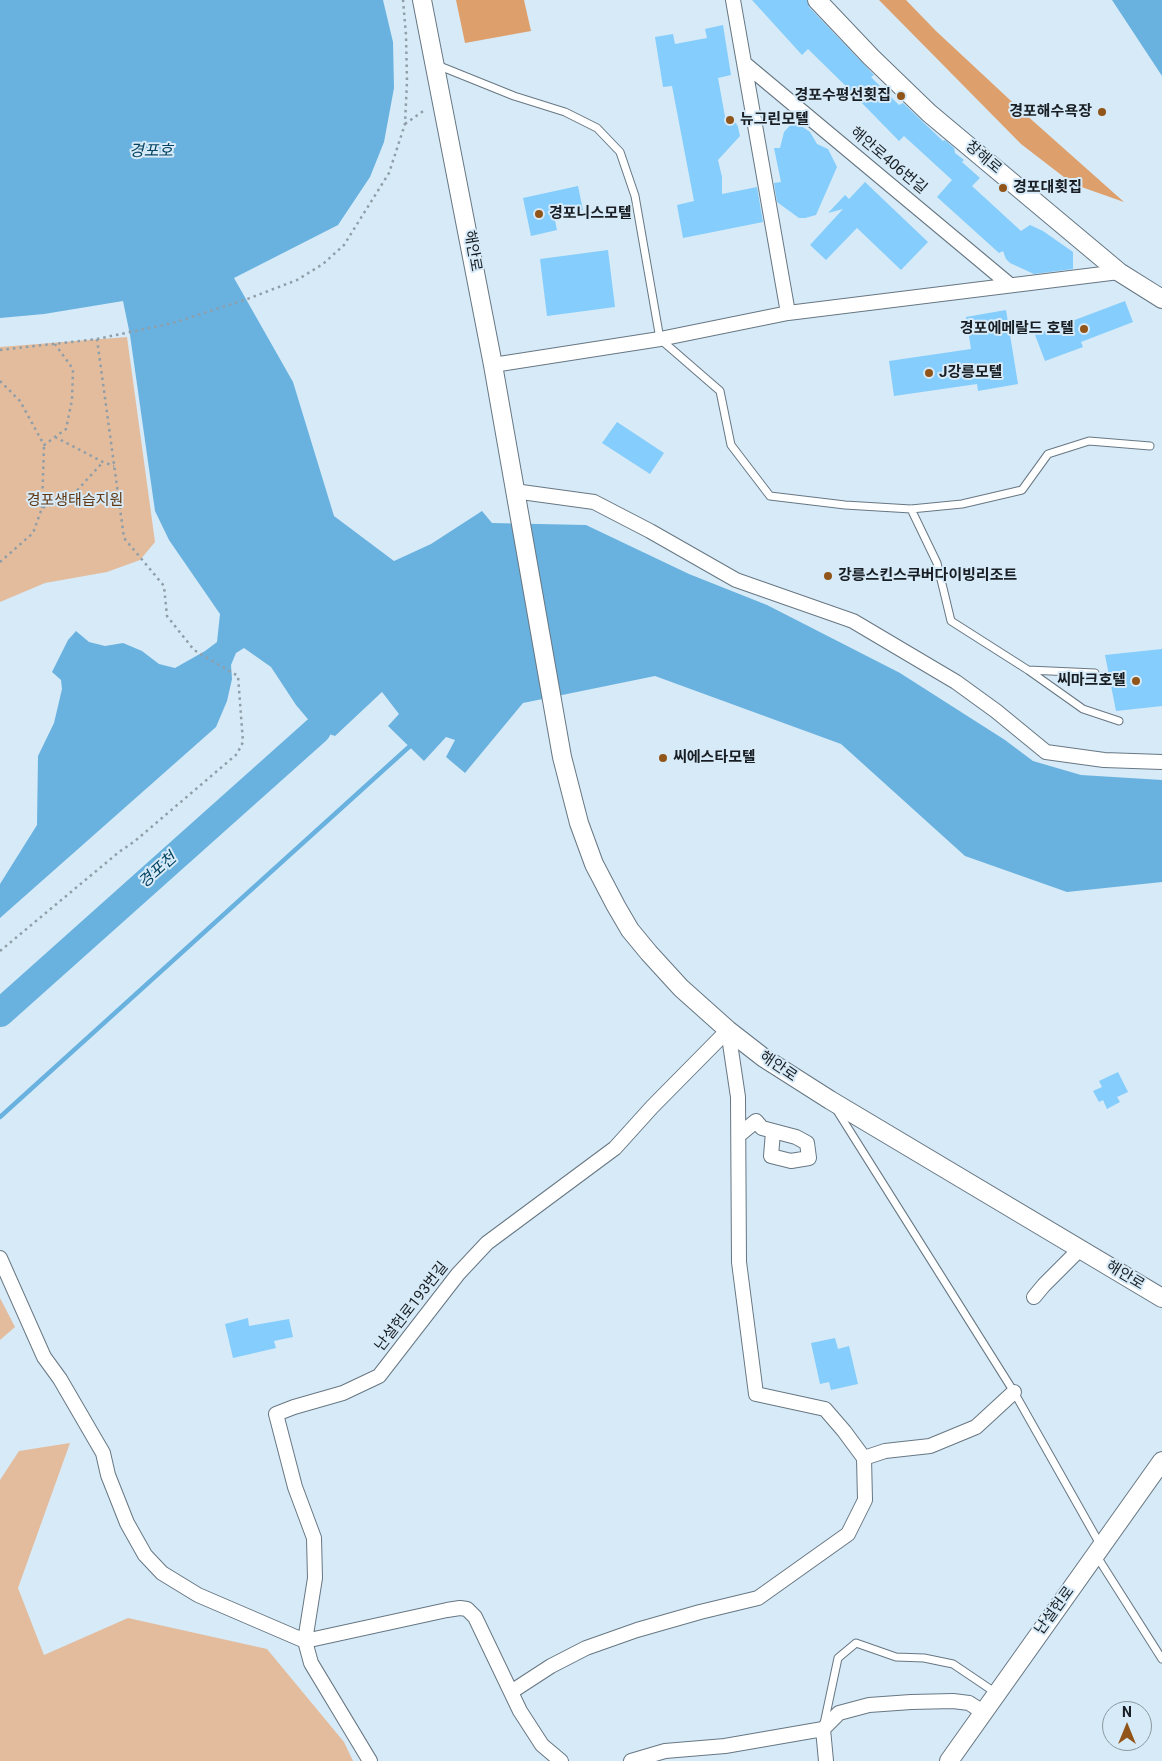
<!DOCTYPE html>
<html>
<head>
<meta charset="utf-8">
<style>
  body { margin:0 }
  #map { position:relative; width:1162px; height:1761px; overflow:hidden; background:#d7eaf7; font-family:Roboto,sans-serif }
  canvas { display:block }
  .north { position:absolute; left:1102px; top:1701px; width:50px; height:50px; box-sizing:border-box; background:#d7eaf7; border:1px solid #8b98a2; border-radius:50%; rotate:0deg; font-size:14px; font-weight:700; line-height:20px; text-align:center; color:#181e23 }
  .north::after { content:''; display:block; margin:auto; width:18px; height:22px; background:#925519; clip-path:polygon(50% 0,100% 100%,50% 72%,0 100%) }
</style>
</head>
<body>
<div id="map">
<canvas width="1162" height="1761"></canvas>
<div class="north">N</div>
</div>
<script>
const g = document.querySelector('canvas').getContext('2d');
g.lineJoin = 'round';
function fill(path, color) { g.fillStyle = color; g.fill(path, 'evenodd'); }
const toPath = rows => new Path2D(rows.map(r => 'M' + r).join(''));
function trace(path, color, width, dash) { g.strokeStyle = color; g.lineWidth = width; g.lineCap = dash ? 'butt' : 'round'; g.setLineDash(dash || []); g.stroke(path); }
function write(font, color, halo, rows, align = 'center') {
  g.font = font + ' Roboto,"Noto Sans KR",sans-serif'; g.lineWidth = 4; g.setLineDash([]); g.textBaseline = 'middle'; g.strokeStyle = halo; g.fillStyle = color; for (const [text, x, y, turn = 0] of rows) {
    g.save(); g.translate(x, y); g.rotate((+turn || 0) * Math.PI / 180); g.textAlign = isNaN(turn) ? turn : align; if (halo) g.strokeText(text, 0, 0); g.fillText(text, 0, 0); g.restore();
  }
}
fill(toPath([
  [127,337,155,542,140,560,107,572,45,583,0,602,0,347],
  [0,1298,15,1327,0,1340],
  [70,1443,18,1588,44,1655,128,1618,267,1649,344,1742,353,1761,0,1761,0,1480,19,1451]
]), '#e3bc9d');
fill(toPath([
  [456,0,524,0,531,31,465,43],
  [879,0,906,0,936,31,1024,113,1124,202,1073,184,1021,144]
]), '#dd9f6c');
fill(toPath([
  [0,0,383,0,393,42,394,88,384,142,370,177,338,225,234,278,293,382,334,516,394,561,431,544,482,511,492,523,586,525,689,574,767,605,900,673,1005,740,1033,761,1081,775,1162,780,1162,882,1067,892,965,856,841,744,655,676,523,703,465,773,446,757,455,740,446,737,424,761,388,726,399,714,382,692,335,736,317,730,296,705,271,667,244,648,236,653,231,665,232,679,227,701,216,727,0,918,0,884,37,825,38,756,54,723,62,689,61,680,52,672,68,640,76,631,89,642,105,646,123,643,142,651,159,664,175,668,205,651,217,642,220,614,169,540,155,511,130,335,123,301,44,314,0,318],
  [1112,0,1162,0,1162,76]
]), '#69b2e0');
trace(toPath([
  [0,1117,410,746]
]), '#69b2e0', 4.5);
trace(toPath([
  [0,1013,317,730]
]), '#69b2e0', 28);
fill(toPath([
  [752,0,807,0,809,7,874,75,871,77,899,105,903,103,943,141,945,140,954,148,955,153,964,160,962,162,980,178,972,186,1021,231,1030,225,1043,231,1073,252,1073,269,1034,274,1010,263,1006,259,1003,251,999,253,937,197,952,180,904,136,899,141,858,99,858,98,808,49,802,55],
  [723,25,731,75,718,78,726,122,736,123,738,127,740,136,718,160,722,177,722,194,757,187,763,222,683,238,677,205,694,201,672,86,663,87,655,37,673,34,675,44,707,38,705,29],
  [794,121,810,132,817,144,828,149,837,167,816,215,805,218,799,218,777,202,774,183,781,182,774,148,780,148,784,132],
  [865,182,928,242,901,270,857,228,826,260,810,245,843,209,828,213,845,195,849,199],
  [578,186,583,210,554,216,557,230,531,236,523,198],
  [608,250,615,307,547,316,540,259],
  [1125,301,1133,322,1081,342,1083,347,1045,361,1035,335],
  [1006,310,1018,384,978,391,977,384,894,396,889,361,971,349,966,317],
  [617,422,664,453,650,474,602,443],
  [1162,649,1162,706,1116,711,1105,655],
  [1118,1072,1128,1092,1117,1097,1120,1102,1107,1109,1103,1100,1099,1102,1093,1091,1102,1087,1099,1081],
  [248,1318,249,1326,289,1319,293,1337,274,1341,276,1348,233,1358,225,1324],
  [835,1338,838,1349,849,1346,858,1384,831,1390,829,1382,820,1384,811,1343]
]), '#84cdfc');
const service = toPath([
  [437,65,514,96,565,112,597,128,620,152,635,196,660,339,720,391,731,445,770,496,845,505,911,509,962,504,1022,490,1048,454,1089,441,1150,446],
  [911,509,937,563,951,621,1028,670,1083,709,1119,721],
  [1028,670,1095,673],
  [836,1109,1014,1392,1101,1546],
  [1096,1555,1162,1659],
  [824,1724,838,1658,856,1643,896,1657,924,1658,953,1664,996,1693]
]);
const minor = toPath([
  [733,0,788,313],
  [744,63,1010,285],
  [493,365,660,339,788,313,1119,272],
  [514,491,594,502,650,531,736,580,853,621,956,682,996,711,1046,752,1104,760,1162,762],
  [728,1030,738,1097,739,1262,756,1394,825,1409,844,1431,864,1458],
  [739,1135,756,1121,762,1128,796,1137,807,1143,809,1158,791,1161,771,1156,773,1132],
  [0,1258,44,1357,60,1379,103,1453,108,1475,127,1523,145,1555,162,1573,198,1595,305,1641,447,1610,460,1608,467,1609,475,1617,520,1711,542,1745,561,1761],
  [1034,1297,1044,1285,1080,1249],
  [511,1692,551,1666,586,1648,637,1630,700,1612,758,1598,848,1534,865,1500,864,1458,885,1451,930,1446,976,1427,1014,1392],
  [823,1729,839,1713,869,1705,911,1702,953,1701,969,1703,983,1712],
  [370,1761,311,1663,305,1641,315,1578,314,1538,295,1487,276,1414,294,1407,343,1393,379,1376,458,1274,487,1243,615,1148,652,1107,728,1030],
  [631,1761,665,1751,725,1746,823,1729,826,1761]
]);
const tertiary = toPath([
  [422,0,493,365,562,757,579,823,594,864,616,906,630,930,649,953,681,988,728,1030,764,1058,830,1100,1162,1298],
  [817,0,871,57,929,113,1119,272,1162,299],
  [949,1761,1162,1461]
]);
trace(service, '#677783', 9);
trace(minor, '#677783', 16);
trace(tertiary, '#677783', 20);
trace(toPath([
  [405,124,426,109],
  [0,350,97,339,173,323,250,298,297,280,323,264,344,245,389,173,405,124,407,81,406,35,403,0],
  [0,381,20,401,44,445,66,429,72,400,73,369,55,344],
  [55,437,103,462,114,466],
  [42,508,44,445],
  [0,562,33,533,42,508,71,497,103,462],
  [0,951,119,852,135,841,237,754,243,742,238,676,194,650,167,616,164,586,124,538,97,339]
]), '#909ea8', 2.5, [2.5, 4]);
trace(service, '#fff', 7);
trace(minor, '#fff', 14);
trace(tertiary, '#fff', 18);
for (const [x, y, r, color] of [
  [901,96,5,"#925519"],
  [1102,112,5,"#925519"],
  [730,120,5,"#925519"],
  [1003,188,5,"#925519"],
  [539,214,5,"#925519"],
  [1084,329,5,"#925519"],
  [929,373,5,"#925519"],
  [828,576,5,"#925519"],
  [1136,681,5,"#925519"],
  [663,758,5,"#925519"]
]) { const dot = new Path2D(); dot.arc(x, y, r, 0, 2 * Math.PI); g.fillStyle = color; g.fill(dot); trace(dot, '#d7eaf7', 2); }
write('bold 15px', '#181e23', '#d7eaf7', [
  ["경포수평선횟집",891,96,"right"],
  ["경포해수욕장",1092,112,"right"],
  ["뉴그린모텔",740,120],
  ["경포대횟집",1013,188],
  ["경포니스모텔",549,214],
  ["경포에메랄드 호텔",1074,329,"right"],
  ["J강릉모텔",939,373],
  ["강릉스킨스쿠버다이빙리조트",838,576],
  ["씨마크호텔",1126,681,"right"],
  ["씨에스타모텔",673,758]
], 'left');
write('15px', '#181e23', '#d7eaf7', [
  ["창해로",983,158,40],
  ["해안로406번길",888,161,40],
  ["해안로",472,251,80],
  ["해안로",778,1067,34],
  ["해안로",1125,1276,31],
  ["난설헌로193번길",412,1307,-52],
  ["난설헌로",1055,1611,-54]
]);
write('15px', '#613812', '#d7eaf7', [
  ["경포생태습지원",75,501]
]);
write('italic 16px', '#054362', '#d7eaf7', [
  ["경포호",151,152],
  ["경포천",158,871,-42]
]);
</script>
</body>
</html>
